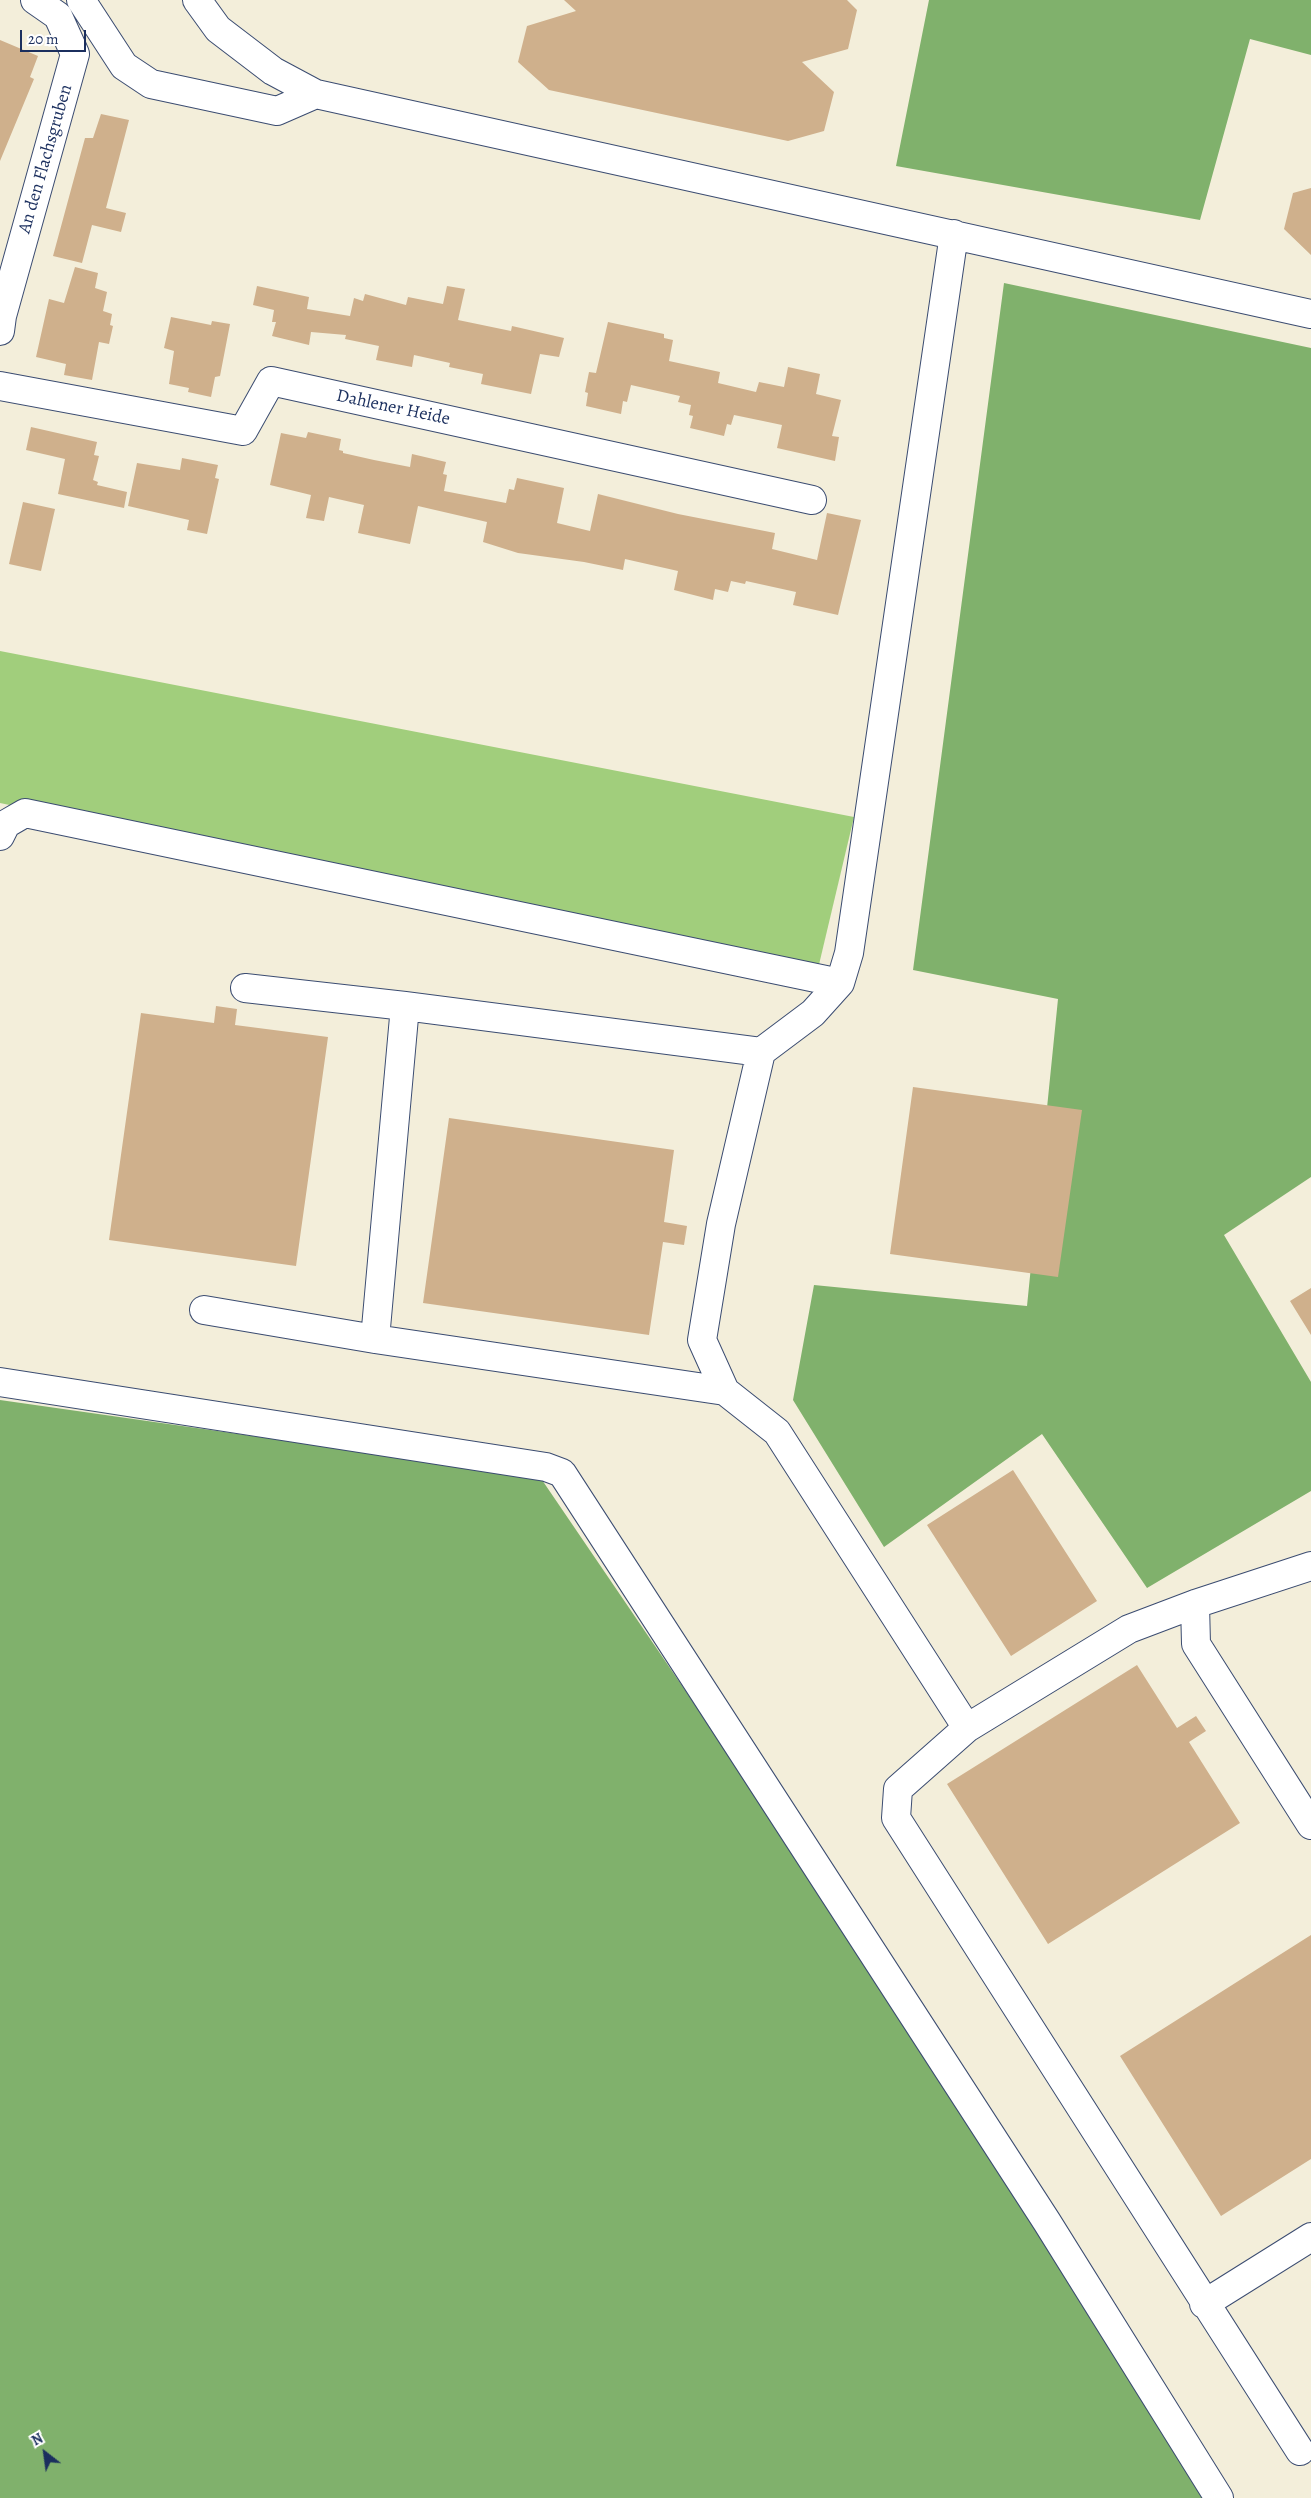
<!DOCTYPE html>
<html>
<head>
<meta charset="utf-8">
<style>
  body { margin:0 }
  #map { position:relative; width:1311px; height:2498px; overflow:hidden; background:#f3eeda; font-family:Alegreya,serif }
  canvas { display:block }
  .north { position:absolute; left:20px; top:2428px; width:50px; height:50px; -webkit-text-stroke:4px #fff; paint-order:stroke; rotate:330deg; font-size:14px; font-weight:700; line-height:20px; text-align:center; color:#1b2f5e }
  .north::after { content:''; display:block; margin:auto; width:18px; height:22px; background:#1b2f5e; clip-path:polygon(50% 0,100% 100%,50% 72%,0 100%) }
  .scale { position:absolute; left:20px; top:30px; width:66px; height:22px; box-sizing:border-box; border:2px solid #1b2f5e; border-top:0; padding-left:6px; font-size:15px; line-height:18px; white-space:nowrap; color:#1b2f5e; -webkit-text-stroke:4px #fff; paint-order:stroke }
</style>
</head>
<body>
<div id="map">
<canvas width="1311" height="2498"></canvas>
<div class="north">N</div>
<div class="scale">20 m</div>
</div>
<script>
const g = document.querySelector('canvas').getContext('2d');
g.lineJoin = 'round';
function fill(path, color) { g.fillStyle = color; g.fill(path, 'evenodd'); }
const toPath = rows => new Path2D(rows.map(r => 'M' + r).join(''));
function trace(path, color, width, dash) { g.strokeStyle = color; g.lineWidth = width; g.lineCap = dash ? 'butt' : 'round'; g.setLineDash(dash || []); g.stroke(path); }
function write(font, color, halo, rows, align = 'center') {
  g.font = font + ' Alegreya,serif'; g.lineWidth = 4; g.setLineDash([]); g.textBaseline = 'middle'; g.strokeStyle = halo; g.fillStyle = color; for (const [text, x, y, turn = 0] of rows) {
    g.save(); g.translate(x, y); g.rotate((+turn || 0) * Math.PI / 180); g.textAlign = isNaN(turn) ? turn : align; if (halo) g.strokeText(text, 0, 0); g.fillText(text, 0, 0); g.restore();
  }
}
fill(toPath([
  [0,651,854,817,817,973,0,803]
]), '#a1ce7c');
fill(toPath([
  [929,0,1311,0,1311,55,1250,39,1200,220,896,166],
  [1004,283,1311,348,1311,1177,1224,1235,1311,1382,1311,1491,1147,1588,1042,1434,884,1547,793,1400,814,1285,1027,1306,1058,999,913,970],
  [0,1400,540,1477,1047,2222,1213,2498,0,2498]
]), '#80b16c');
fill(toPath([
  [564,0,847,0,857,10,848,49,802,62,834,92,824,131,788,141,549,90,518,62,527,26,576,11],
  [0,40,38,56,30,77,34,79,0,161],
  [101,114,129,120,106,208,126,213,121,232,92,225,82,263,53,256,85,138,93,138],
  [1311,188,1311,255,1284,229,1293,193],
  [75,267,98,273,95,288,107,292,103,311,112,314,110,325,113,326,109,344,99,342,92,380,64,375,66,364,36,357,49,299,64,303],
  [257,286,309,297,307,309,350,316,354,298,363,301,365,294,406,305,408,297,443,304,447,286,465,289,458,320,511,331,512,326,564,338,559,357,540,354,531,394,481,384,483,374,449,367,450,363,414,355,412,367,376,360,379,346,345,339,346,335,311,332,309,345,272,336,276,322,272,322,274,310,253,305],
  [171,317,211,325,212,321,230,324,220,376,215,377,211,397,188,392,189,388,169,384,174,351,164,348],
  [608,322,664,334,664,338,673,340,669,361,720,372,718,383,756,392,759,382,784,387,788,367,820,374,816,394,841,400,832,436,839,437,835,461,777,448,782,425,763,421,734,415,731,425,727,424,724,436,690,428,693,416,689,415,691,405,678,402,680,396,631,385,627,402,623,401,621,414,586,406,588,393,585,392,589,372,596,373],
  [31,427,97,442,94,455,99,456,93,480,98,482,97,485,127,492,124,508,58,494,65,459,26,450],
  [308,432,341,439,339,450,343,451,343,453,374,460,410,467,412,454,446,462,443,474,447,475,444,491,506,503,509,489,514,490,517,478,564,488,557,523,590,531,598,494,678,514,775,533,772,549,817,560,827,513,861,520,838,615,793,605,796,592,746,581,745,584,731,581,728,592,715,589,713,600,674,590,678,571,625,559,623,570,584,562,518,553,483,542,487,522,418,506,410,544,358,533,364,505,329,497,324,521,306,518,311,495,270,485,281,433,306,438],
  [182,458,218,465,215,478,219,479,207,534,187,530,189,520,128,506,137,463,180,470],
  [23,502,55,509,41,571,9,564],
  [216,1006,237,1009,235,1025,328,1037,296,1266,109,1240,141,1013,214,1023],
  [913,1087,1082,1110,1058,1277,890,1254],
  [449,1118,674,1150,664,1222,687,1226,684,1245,663,1242,649,1335,423,1303],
  [1311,1288,1311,1335,1290,1301],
  [1013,1470,1097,1601,1011,1656,927,1525],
  [1137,1665,1177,1728,1196,1716,1206,1731,1189,1742,1240,1823,1048,1944,947,1784],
  [1311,1935,1311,2159,1221,2216,1120,2056]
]), '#cfb08c');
const minor = toPath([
  [81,0,124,66,151,84,277,111,316,94],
  [197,0,218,29,273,71,316,94,1311,314],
  [0,331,2,316,75,54,58,16,35,0],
  [0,386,243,431,271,381,812,500],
  [0,836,6,824,25,813,840,983],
  [245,988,405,1006,761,1052,813,1013,840,983,849,953,954,234],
  [761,1052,721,1224,702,1340,725,1391,777,1432,967,1728],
  [204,1310,375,1339,725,1391],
  [375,1339,405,1006],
  [0,1382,546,1467,562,1473,1047,2222,1219,2498],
  [1195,1604,1196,1644,1311,1825],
  [1204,2304,1311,2237],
  [1300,2451,896,1818,898,1789,967,1728,1129,1629,1195,1604,1311,1566]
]);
trace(minor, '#3b4c71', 30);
trace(minor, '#fff', 28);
write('18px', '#1b2f5e', '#fff', [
  ["An den Flachsgruben",46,159,-74],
  ["Dahlener Heide",393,408,12]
]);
</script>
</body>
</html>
